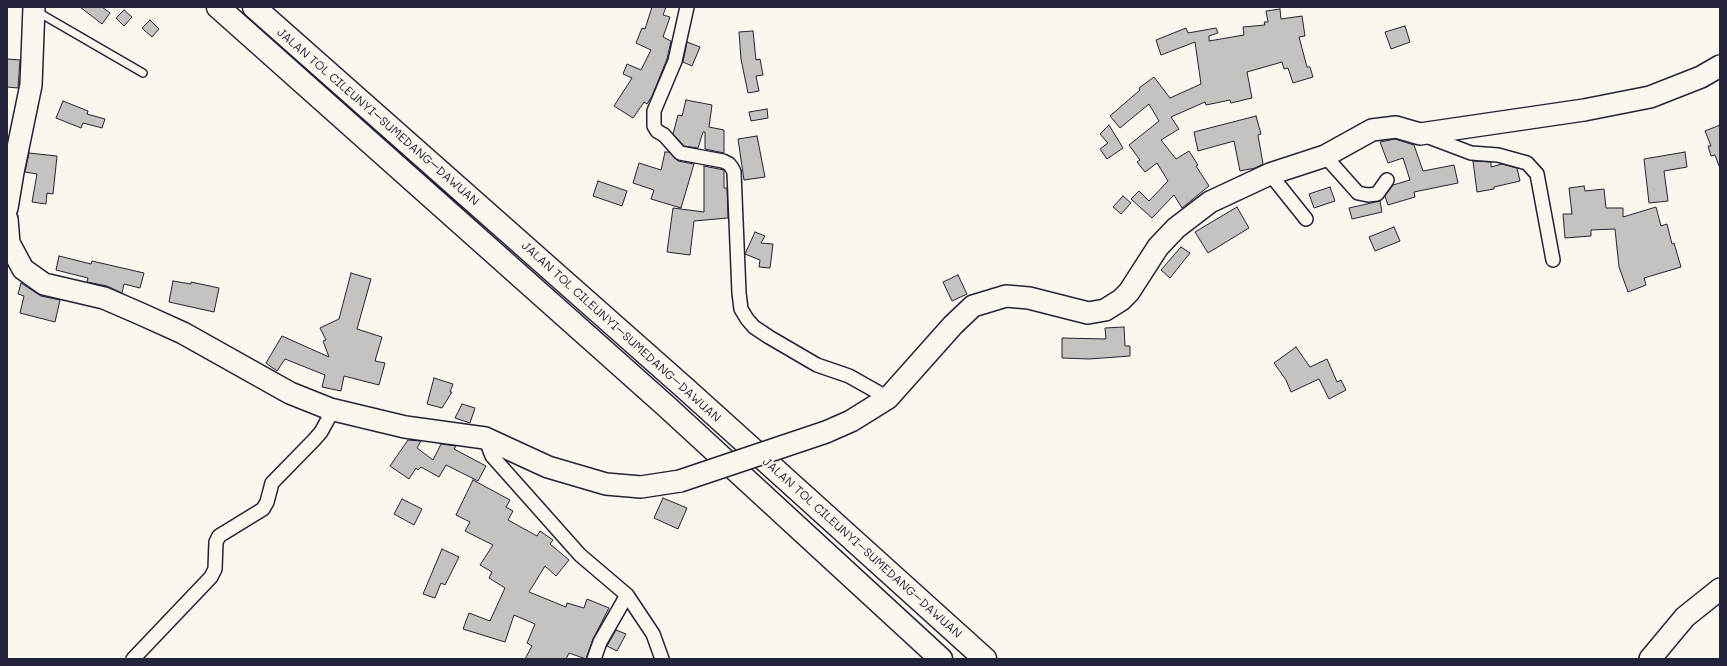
<!DOCTYPE html>
<html>
<head>
<meta charset="utf-8">
<style>
  body { margin:0 }
  #map { position:relative; width:1727px; height:666px; overflow:hidden; background:#fbf7ec; font-family:Mali,sans-serif }
  canvas { display:block }
  .frame { position:absolute; inset:0; border:8px solid #22223b; pointer-events:none }
</style>
</head>
<body>
<div id="map">
<canvas width="1727" height="666"></canvas>
<div class="frame"></div>
</div>
<script>
const g = document.querySelector('canvas').getContext('2d');
g.lineJoin = 'round';
function fill(path, color) { g.fillStyle = color; g.fill(path, 'evenodd'); }
const toPath = rows => new Path2D(rows.map(r => 'M' + r).join(''));
function trace(path, color, width, dash) { g.strokeStyle = color; g.lineWidth = width; g.lineCap = dash ? 'butt' : 'round'; g.setLineDash(dash || []); g.stroke(path); }
function write(font, color, halo, rows, align = 'center') {
  g.font = font + ' Mali,sans-serif'; g.lineWidth = 3.5; g.setLineDash([]); g.textBaseline = 'middle'; g.strokeStyle = halo; g.fillStyle = color; for (const [text, x, y, turn = 0] of rows) {
    g.save(); g.translate(x, y); g.rotate((+turn || 0) * Math.PI / 180); g.textAlign = isNaN(turn) ? turn : align; if (halo) g.strokeText(text, 0, 0); g.fillText(text, 0, 0); g.restore();
  }
}
const building = toPath([
  [80,7,102,7,110,13,102,24,80,7],
  [652,7,666,7,663,15,670,17,663,37,671,41,667,59,652,96,647,104,644,102,633,118,614,106,632,78,623,74,627,64,641,70,651,50,636,43,642,28,645,29,652,7],
  [1280,9,1281,19,1302,16,1305,36,1299,37,1307,67,1310,67,1313,77,1293,83,1288,68,1284,69,1282,62,1247,72,1252,98,1231,103,1230,100,1206,105,1205,102,1171,117,1179,129,1161,140,1176,159,1189,151,1198,165,1196,166,1209,186,1182,208,1174,195,1152,218,1131,199,1139,191,1149,201,1168,181,1157,163,1145,172,1137,162,1140,160,1129,145,1159,121,1149,104,1120,128,1110,116,1140,90,1139,88,1154,77,1170,98,1201,84,1195,42,1161,55,1156,40,1186,28,1188,33,1216,28,1218,33,1209,36,1209,41,1244,35,1243,27,1265,25,1264,22,1268,22,1266,11,1280,9],
  [124,10,132,17,124,26,116,18,124,10],
  [150,20,159,29,152,37,142,28,150,20],
  [1405,26,1410,42,1391,49,1385,32,1405,26],
  [753,31,756,60,760,59,763,75,756,76,759,91,748,93,741,59,739,32,753,31],
  [687,42,700,47,692,66,683,62,687,42],
  [7,59,20,60,18,88,7,87,7,59],
  [686,100,712,105,709,127,724,130,724,153,705,149,705,132,703,132,698,148,684,146,673,134,678,115,682,116,686,100],
  [63,101,88,111,87,114,105,119,102,128,83,123,81,128,56,118,63,101],
  [767,109,768,118,751,121,749,112,767,109],
  [1256,116,1261,134,1258,135,1263,164,1255,168,1240,171,1234,141,1198,151,1194,132,1256,116],
  [1109,125,1123,148,1107,159,1100,149,1108,143,1100,134,1109,125],
  [1720,125,1720,166,1719,166,1715,155,1711,156,1708,146,1711,146,1705,131,1720,125],
  [757,136,765,177,744,180,738,139,757,136],
  [1395,139,1414,145,1423,171,1454,165,1458,183,1414,192,1415,197,1388,205,1385,196,1393,185,1410,180,1403,158,1388,163,1380,142,1395,139],
  [665,152,669,152,678,161,694,164,681,208,651,199,654,190,633,183,639,163,661,170,665,152],
  [1685,152,1687,167,1664,171,1668,201,1649,203,1644,159,1685,152],
  [29,153,57,156,53,194,47,193,46,204,32,202,37,174,25,172,29,153],
  [1473,161,1491,162,1491,167,1502,164,1517,168,1520,181,1494,187,1494,189,1477,192,1473,161],
  [704,166,724,170,724,188,727,188,728,218,694,221,690,255,667,252,673,208,704,212,704,166],
  [598,181,627,191,622,206,593,196,598,181],
  [1584,186,1585,191,1604,189,1606,208,1623,208,1623,217,1656,207,1661,226,1667,224,1672,244,1674,243,1681,267,1644,278,1646,285,1628,292,1619,267,1615,229,1591,230,1591,236,1565,238,1563,214,1572,214,1569,188,1584,186],
  [1330,187,1335,201,1314,208,1309,194,1330,187],
  [1123,196,1131,203,1121,214,1113,207,1123,196],
  [1380,201,1382,212,1352,219,1349,208,1380,201],
  [1237,207,1249,228,1208,253,1195,232,1237,207],
  [1394,227,1400,241,1375,251,1369,237,1394,227],
  [755,232,765,236,761,243,773,244,770,268,759,267,760,260,745,254,755,232],
  [1181,247,1190,253,1170,278,1161,270,1181,247],
  [59,256,91,264,92,261,144,273,140,288,124,284,122,293,107,286,87,282,88,278,56,270,59,256],
  [351,273,371,279,357,329,382,337,375,361,385,363,379,385,344,376,341,391,322,387,325,375,285,359,277,371,266,363,282,336,329,357,323,341,326,340,320,328,339,319,351,273],
  [958,275,967,294,952,301,943,282,958,275],
  [173,281,191,284,191,282,219,288,214,312,169,302,173,281],
  [21,283,41,296,60,300,55,322,20,313,24,296,18,294,21,283],
  [1124,327,1125,346,1130,346,1130,356,1089,359,1062,358,1062,338,1106,339,1105,328,1124,327],
  [1296,347,1310,367,1327,359,1337,382,1341,380,1346,390,1329,399,1319,379,1291,392,1286,380,1274,363,1296,347],
  [434,378,453,384,450,392,452,392,442,408,427,404,434,378],
  [462,404,475,408,470,423,455,418,462,404],
  [408,440,421,441,417,448,433,460,441,444,456,446,454,449,486,466,478,481,446,465,439,477,421,467,418,470,416,468,409,479,390,466,408,440],
  [473,480,510,500,506,507,513,511,508,520,537,536,540,531,553,540,550,544,569,560,556,576,545,566,529,592,566,607,567,603,584,608,587,599,609,608,593,639,586,659,569,653,566,659,525,659,532,646,527,643,535,624,514,615,505,642,463,629,469,613,490,621,505,588,489,578,492,572,480,565,493,545,465,531,470,522,456,515,473,480],
  [663,498,687,508,678,529,654,518,663,498],
  [402,499,422,509,414,525,394,514,402,499],
  [442,549,459,557,445,585,441,583,435,598,423,594,442,549],
  [616,630,626,634,617,651,607,646,616,630]
]);
fill(building, '#c6c2c0');
trace(building, '#22223b', 1);
const service = toPath([
  [36,11,143,73]
]);
const minor = toPath([
  [687,7,675,61,654,111,654,126,657,131,664,135,680,153,723,161,729,164,732,168,734,172,739,293,741,309,747,319,754,327,769,337,817,365,849,376,888,398],
  [1426,136,1471,153,1498,155,1527,163,1537,174,1553,260],
  [1325,156,1358,193,1368,195,1377,194,1387,180],
  [1270,174,1306,219],
  [485,438,492,456,580,555,627,595,653,634,662,659],
  [133,659,211,577,215,569,216,542,219,536,263,509,267,502,272,483,314,440,321,432,333,410],
  [594,659,600,642,627,595]
]);
const primary = toPath([
  [7,208,13,172,31,85,34,7],
  [7,219,9,243,23,269,44,284,104,298,141,314,183,333,290,393,330,409,405,427,485,438,548,467,606,484,641,487,680,481],
  [826,432,851,421,888,398,953,325,973,306,1006,296,1029,298,1088,313,1105,310,1121,300,1129,292,1158,247,1176,228,1210,202,1270,174,1325,156,1372,130,1396,127,1420,134,1584,110,1650,97,1701,77,1720,66],
  [1650,659,1685,617,1720,589]
]);
const motorway = toPath([
  [218,7,666,406,941,659],
  [254,7,687,390,985,659]
]);
trace(service, '#22223b', 10);
trace(minor, '#22223b', 16);
trace(primary, '#22223b', 24);
trace(motorway, '#22223b', 25);
trace(service, '#fbf7ec', 7);
trace(minor, '#fbf7ec', 13);
trace(primary, '#fbf7ec', 21);
trace(motorway, '#fbf7ec', 22);
const primaryBridge = toPath([
  [680,481,826,432]
]);
trace(primaryBridge, '#22223b', 24, []);
trace(primaryBridge, '#fbf7ec', 21);
write('12px', '#22223b', '#fbf7ec', [
  ["JALAN TOL CILEUNYI–SUMEDANG–DAWUAN",378,117,41],
  ["JALAN TOL CILEUNYI–SUMEDANG–DAWUAN",621,332,42],
  ["JALAN TOL CILEUNYI–SUMEDANG–DAWUAN",862,548,42]
]);
</script>
</body>
</html>
